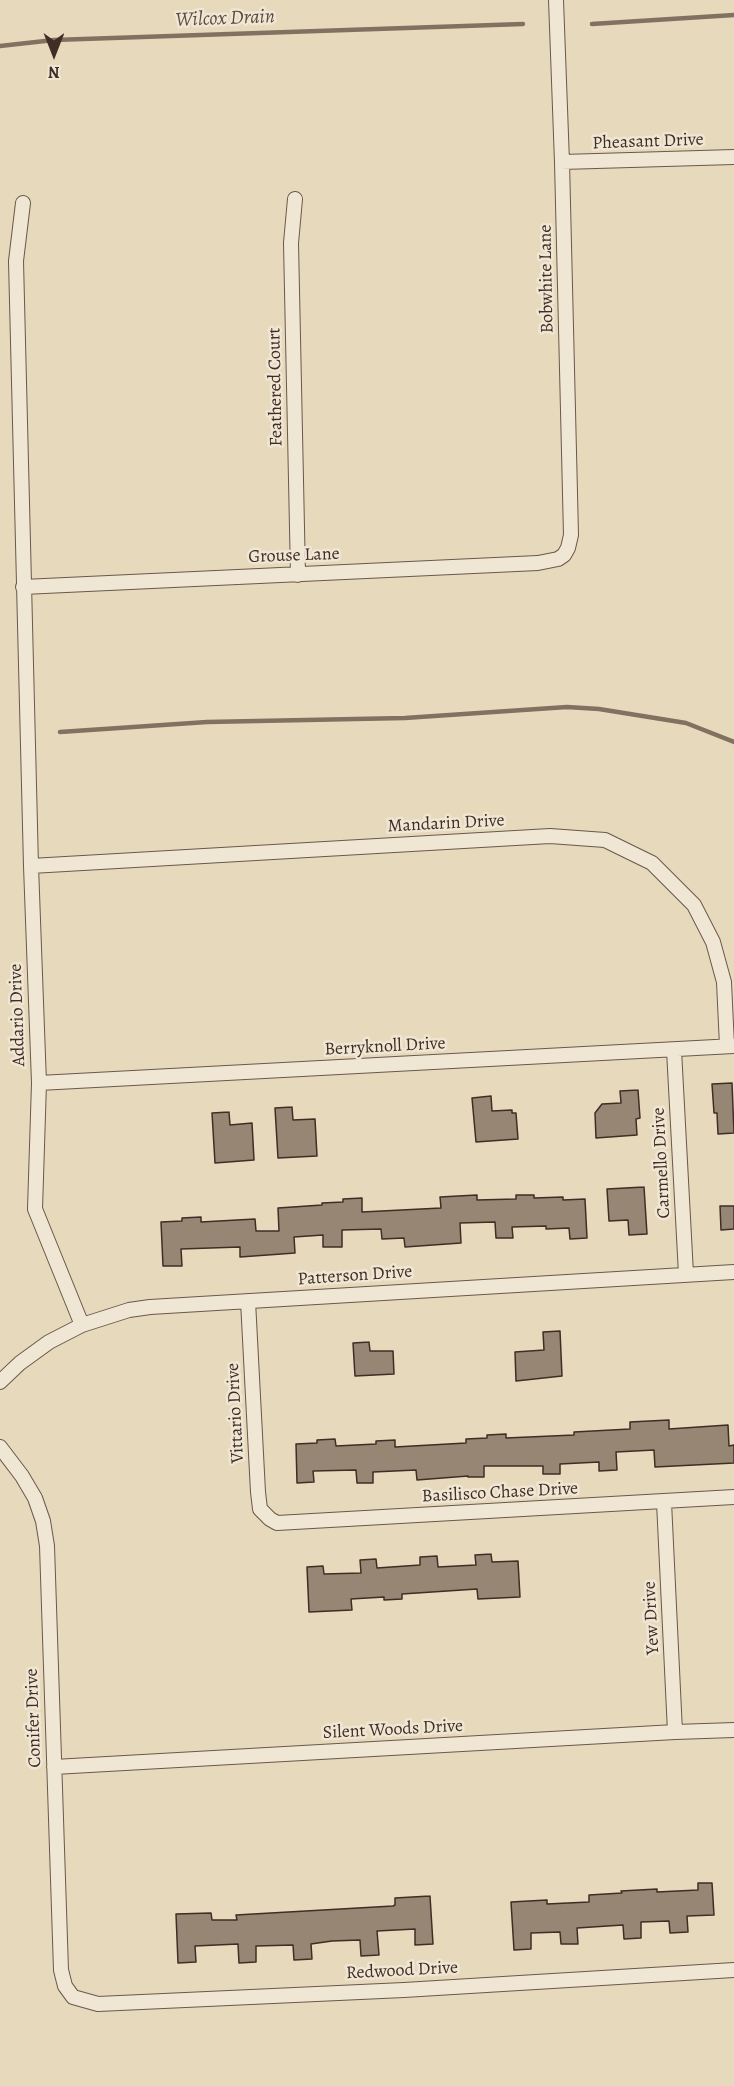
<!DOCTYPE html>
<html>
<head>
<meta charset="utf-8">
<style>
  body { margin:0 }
  #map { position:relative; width:734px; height:2086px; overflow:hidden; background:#e7d9bc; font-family:Alegreya,serif }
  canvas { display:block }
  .north { position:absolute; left:24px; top:24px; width:60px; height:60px; -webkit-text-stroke:4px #efe6d3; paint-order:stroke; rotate:180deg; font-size:16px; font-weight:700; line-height:24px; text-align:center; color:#402d26 }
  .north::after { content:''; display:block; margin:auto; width:21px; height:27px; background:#402d26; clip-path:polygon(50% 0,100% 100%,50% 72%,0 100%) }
</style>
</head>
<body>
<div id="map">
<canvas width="734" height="2086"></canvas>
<div class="north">N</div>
</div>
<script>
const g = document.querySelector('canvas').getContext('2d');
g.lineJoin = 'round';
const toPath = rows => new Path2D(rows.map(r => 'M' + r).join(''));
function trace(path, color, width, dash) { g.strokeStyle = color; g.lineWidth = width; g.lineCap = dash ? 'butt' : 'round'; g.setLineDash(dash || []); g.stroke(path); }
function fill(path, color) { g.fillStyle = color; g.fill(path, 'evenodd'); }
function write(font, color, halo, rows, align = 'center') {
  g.font = font + ' Alegreya,serif'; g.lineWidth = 5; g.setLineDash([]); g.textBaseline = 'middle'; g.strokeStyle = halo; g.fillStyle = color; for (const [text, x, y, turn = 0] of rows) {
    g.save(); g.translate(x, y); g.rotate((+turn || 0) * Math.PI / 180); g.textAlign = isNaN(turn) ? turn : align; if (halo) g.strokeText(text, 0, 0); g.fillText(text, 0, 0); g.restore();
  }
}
trace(toPath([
  [592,24,734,15],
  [0,46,54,40,523,24],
  [60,732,207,722,405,718,567,707,599,709,686,723,734,742]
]), '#827161', 4.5);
const building = toPath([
  [732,1083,734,1133,718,1134,717,1113,714,1113,712,1084,732,1083],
  [638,1090,640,1118,636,1119,637,1135,596,1138,595,1113,602,1104,621,1103,620,1091,638,1090],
  [491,1096,492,1111,512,1110,512,1113,516,1113,518,1139,476,1142,472,1098,491,1096],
  [292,1107,293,1120,315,1119,317,1156,278,1158,275,1108,292,1107],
  [229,1112,230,1125,252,1123,254,1160,215,1163,212,1113,229,1112],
  [644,1187,647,1234,629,1235,628,1220,609,1221,607,1189,644,1187],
  [477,1195,477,1200,516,1199,516,1195,534,1195,534,1198,563,1197,563,1200,585,1199,587,1238,570,1239,569,1228,546,1229,546,1226,512,1227,513,1238,496,1238,495,1222,460,1223,461,1243,405,1247,404,1238,382,1239,381,1229,342,1230,342,1247,323,1247,323,1235,294,1237,295,1253,240,1257,240,1247,181,1249,182,1266,163,1266,161,1222,182,1221,182,1218,201,1217,201,1222,255,1219,256,1231,279,1231,278,1208,322,1205,322,1203,343,1202,343,1199,362,1198,362,1212,441,1208,440,1197,477,1195],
  [720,1206,734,1206,734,1229,721,1230,720,1206],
  [560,1331,562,1376,516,1381,515,1352,544,1350,543,1332,560,1331],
  [369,1342,370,1351,393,1351,394,1374,355,1376,353,1343,369,1342],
  [669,1420,669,1429,728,1425,729,1446,734,1445,734,1463,655,1467,654,1450,616,1452,617,1470,599,1471,599,1462,560,1464,560,1474,543,1474,543,1466,484,1466,484,1477,468,1477,468,1476,417,1480,416,1470,373,1472,373,1483,357,1483,356,1470,313,1471,314,1482,297,1483,296,1444,317,1443,317,1440,335,1439,336,1446,376,1444,376,1441,395,1440,395,1447,466,1443,466,1439,487,1438,487,1435,506,1434,506,1438,574,1435,574,1432,630,1429,630,1422,669,1420],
  [491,1554,492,1562,518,1561,520,1597,478,1599,477,1589,402,1594,402,1599,384,1600,384,1597,351,1599,352,1610,309,1612,307,1567,323,1566,324,1574,361,1573,360,1560,376,1559,377,1568,420,1565,420,1557,437,1556,438,1567,476,1565,475,1555,491,1554],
  [698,1883,712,1883,714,1915,687,1916,688,1932,670,1933,669,1921,641,1922,641,1938,624,1939,623,1925,577,1928,578,1944,561,1944,560,1932,531,1933,531,1949,514,1950,511,1902,547,1900,547,1904,589,1902,589,1895,622,1893,621,1891,657,1889,657,1892,698,1890,698,1883],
  [430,1896,433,1944,415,1945,415,1929,377,1931,379,1955,361,1956,360,1940,332,1941,311,1944,312,1959,294,1960,293,1945,256,1946,256,1962,239,1963,238,1944,195,1946,196,1962,178,1963,176,1914,211,1913,212,1920,237,1920,236,1915,393,1906,395,1905,395,1898,430,1896]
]);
fill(building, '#978674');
trace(building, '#402d26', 1.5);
const minor = toPath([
  [562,162,734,157],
  [295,199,291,243,298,575],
  [23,203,16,261,31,866,39,1083,35,1209,82,1325],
  [23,587,538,563,558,559,564,555,568,548,571,535,562,162,556,0],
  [31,866,550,836,605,840,652,863,694,905,713,942,724,982,727,1046],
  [674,1050,686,1274],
  [39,1083,734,1046],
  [248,1301,258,1492,260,1509,270,1519,277,1523,734,1497],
  [0,1382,20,1363,49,1342,82,1325,129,1310,150,1307,734,1272],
  [0,1447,22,1476,35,1498,43,1521,47,1546,61,1970,65,1986,73,1997,98,2004,404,1990,734,1970],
  [664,1502,675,1732],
  [54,1767,675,1732,734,1730]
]);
trace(minor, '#6a584c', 16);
trace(minor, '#efe6d3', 14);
write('18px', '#402d26', '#efe6d3', [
  ["Pheasant Drive",648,142,-2],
  ["Bobwhite Lane",547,279,-91],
  ["Feathered Court",276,387,-91],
  ["Grouse Lane",294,556,-2],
  ["Mandarin Drive",446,824,-3],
  ["Addario Drive",18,1015,-92],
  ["Berryknoll Drive",385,1047,-3],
  ["Carmello Drive",662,1163,-93],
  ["Patterson Drive",355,1276,-4],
  ["Vittario Drive",236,1413,-93],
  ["Basilisco Chase Drive",500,1493,-3],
  ["Yew Drive",652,1618,-93],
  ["Conifer Drive",34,1718,-92],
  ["Silent Woods Drive",393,1730,-3],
  ["Redwood Drive",402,1971,-3]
]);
write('italic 20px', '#5c4a3f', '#efe6d3', [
  ["Wilcox Drain",225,19,-2]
]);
</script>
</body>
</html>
